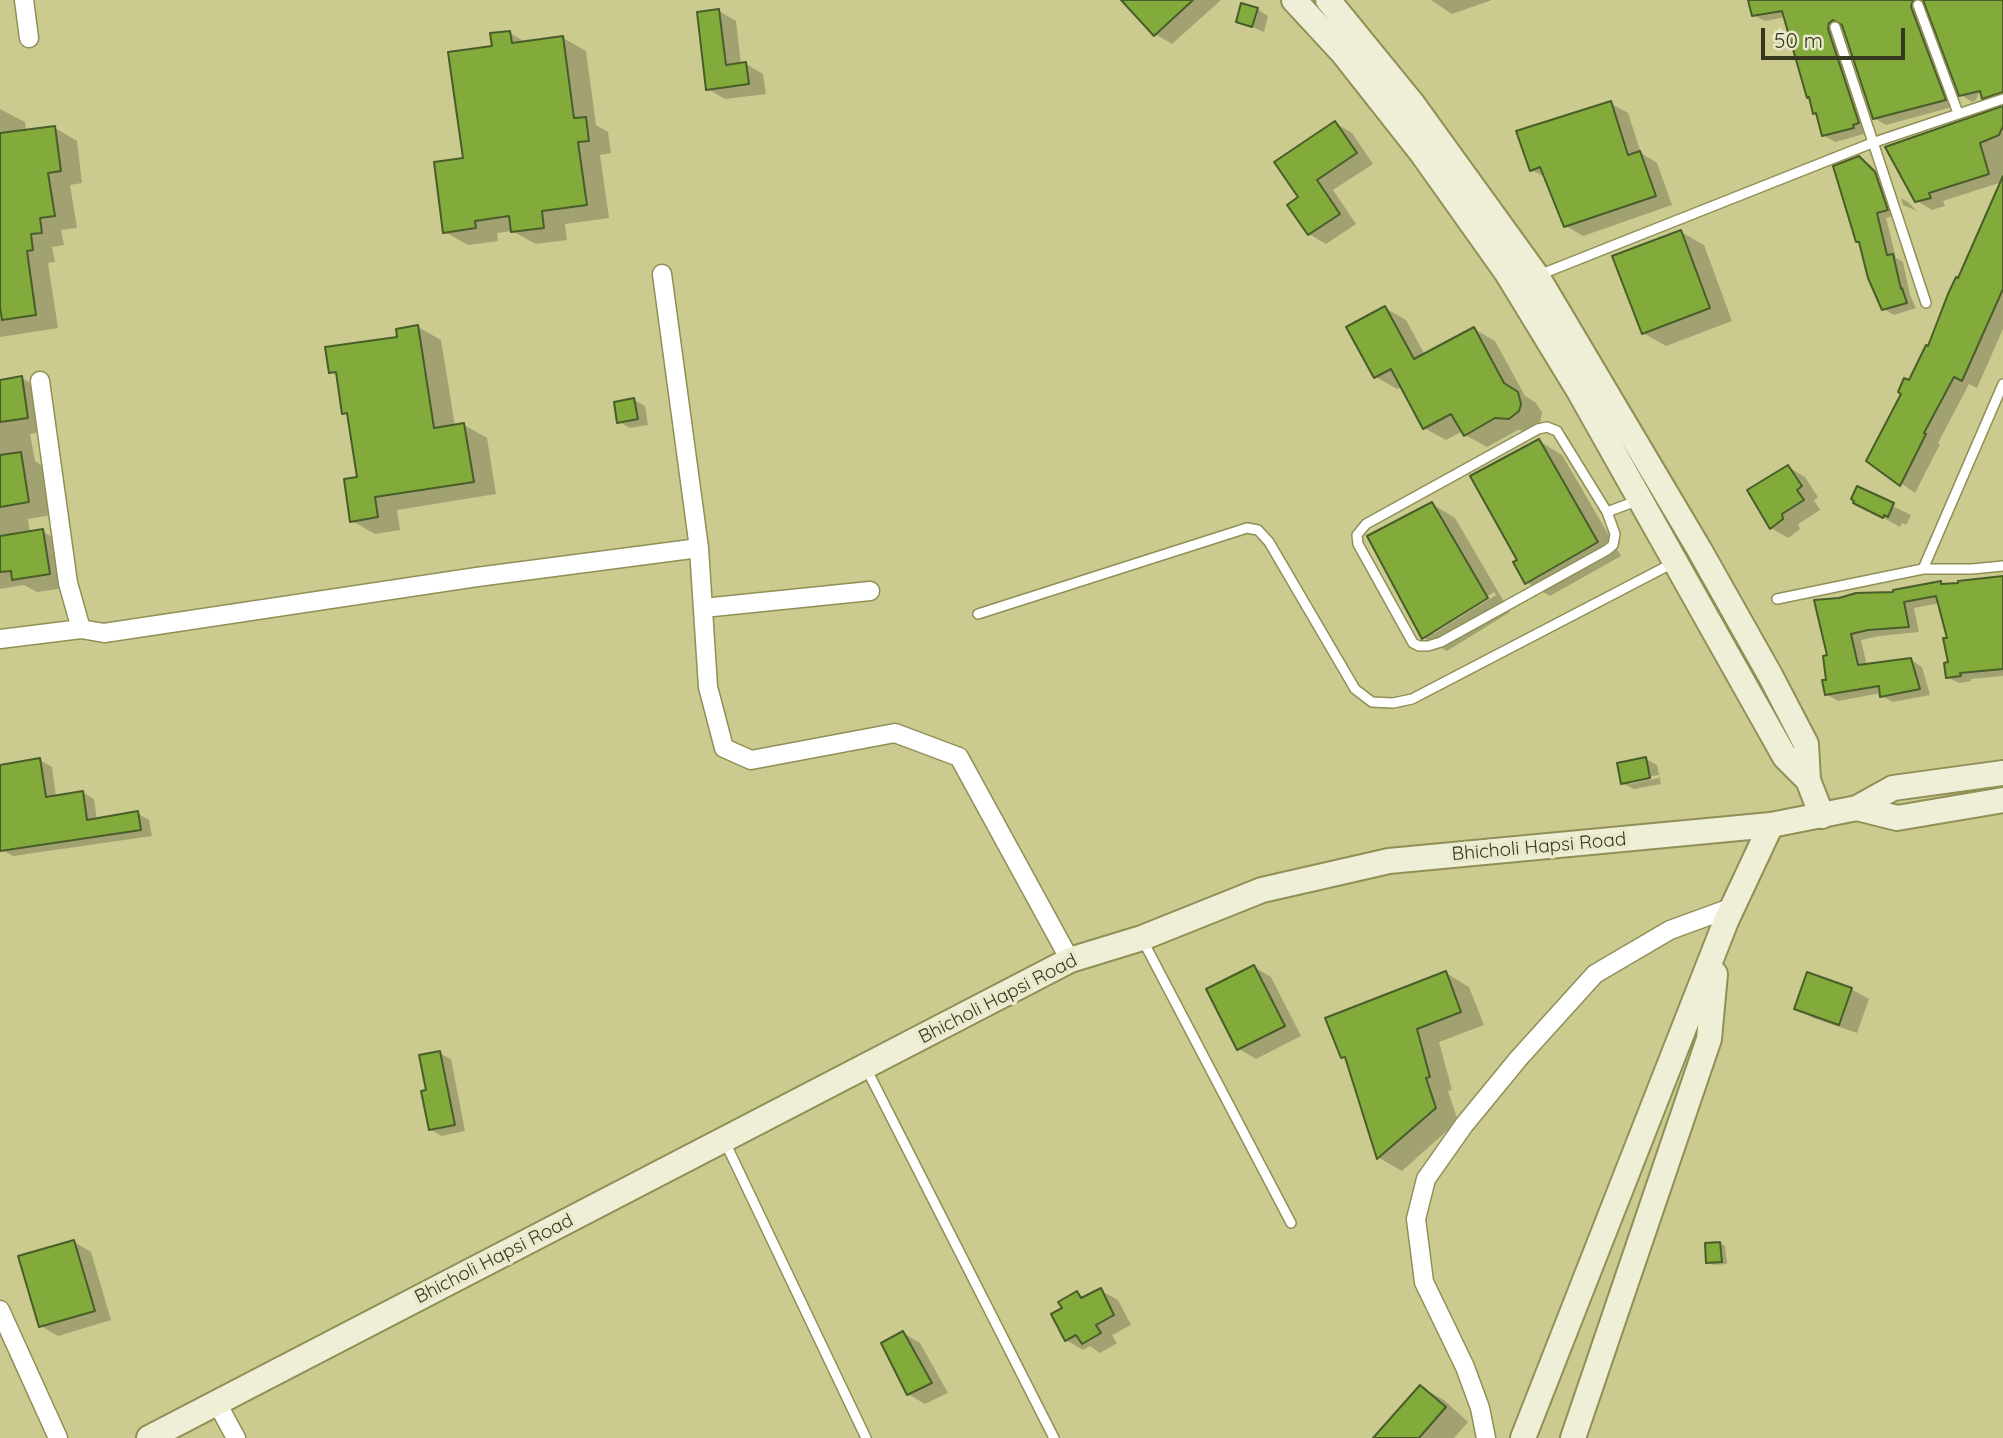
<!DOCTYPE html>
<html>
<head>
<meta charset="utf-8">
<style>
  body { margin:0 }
  #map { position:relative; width:2003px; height:1438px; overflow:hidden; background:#cbca8f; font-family:Quicksand,sans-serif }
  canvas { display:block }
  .scale { position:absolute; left:1761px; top:28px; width:144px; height:32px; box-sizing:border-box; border:4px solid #37361e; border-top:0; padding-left:9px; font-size:21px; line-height:24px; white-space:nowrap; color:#37361e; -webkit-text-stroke:5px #e9e9cb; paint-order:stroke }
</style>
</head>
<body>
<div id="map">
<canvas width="2003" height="1438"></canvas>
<div class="scale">50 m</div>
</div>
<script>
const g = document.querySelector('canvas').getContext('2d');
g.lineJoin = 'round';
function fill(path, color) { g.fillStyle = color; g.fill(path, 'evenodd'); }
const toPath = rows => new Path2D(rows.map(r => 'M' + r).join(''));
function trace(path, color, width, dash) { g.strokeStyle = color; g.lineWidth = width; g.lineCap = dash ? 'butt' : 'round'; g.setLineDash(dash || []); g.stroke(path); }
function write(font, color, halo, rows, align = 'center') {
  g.font = font + ' Quicksand,sans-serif'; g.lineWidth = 7; g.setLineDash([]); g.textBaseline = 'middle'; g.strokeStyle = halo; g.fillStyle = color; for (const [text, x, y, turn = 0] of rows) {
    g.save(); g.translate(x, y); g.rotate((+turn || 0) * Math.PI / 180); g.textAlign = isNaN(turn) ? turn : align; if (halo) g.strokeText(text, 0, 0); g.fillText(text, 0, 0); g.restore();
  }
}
fill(toPath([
  [1124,0,1221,0,1172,44,1155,34],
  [1431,0,1492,0,1452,14],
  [1750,0,2002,0,2003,91,1982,86,1976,100,1972,102,1961,95,1927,5,1923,7,1956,106,1886,125,1874,118,1844,27,1841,29,1839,37,1870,129,1864,131,1864,134,1835,142,1823,135,1818,115,1814,113,1786,17,1765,21,1753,15],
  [1257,9,1268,16,1264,32,1238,21],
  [719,11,736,21,741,65,746,64,763,74,766,94,725,99,708,89],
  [510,33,527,43,563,38,586,51,596,125,608,132,611,153,600,155,609,218,565,224,567,240,536,244,512,231,497,233,498,241,468,245,445,232,494,47],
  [1610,103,1628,113,1641,153,1657,163,1672,205,1583,236,1566,226,1547,178,1531,170],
  [2003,108,2003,329,1977,388,1969,384,1938,443,1940,444,1915,493,1868,460,1929,348,2002,182,1943,201,1945,206,1932,210,1917,201],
  [0,109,25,122,26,132,55,128,77,141,82,183,70,185,77,228,61,230,64,245,52,247,55,262,48,263,58,328,0,337],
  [1335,123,1352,133,1373,164,1333,190,1356,224,1326,244,1309,234,1300,198],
  [1859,158,1869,164,1885,179,1897,215,1886,218,1896,258,1903,262,1910,295,1916,308,1894,315,1884,309],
  [1901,198,1909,203,1917,211,1903,205],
  [1681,232,1704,245,1732,321,1666,346,1643,333],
  [1385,308,1406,320,1425,355,1474,329,1495,341,1525,396,1535,402,1542,412,1540,423,1531,431,1518,430,1487,447,1465,435,1463,431,1446,440,1424,428,1402,387,1397,389,1376,377],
  [418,327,441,340,455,426,464,425,487,438,496,494,397,510,400,530,375,534,352,521,359,479,349,416,344,413,338,376,331,372],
  [22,378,45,392,51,430,30,434,35,461,44,467,52,515,28,519,30,533,42,531,66,545,72,587,37,592,24,585,0,589,0,381],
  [634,400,645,406,648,425,630,428,619,422],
  [1539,441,1562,455,1621,556,1550,596,1526,582,1520,561],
  [1788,467,1805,477,1818,497,1814,500,1820,510,1798,524,1800,529,1788,538,1771,528,1750,490],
  [1858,489,1911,515,1906,525,1902,523,1900,527,1873,512],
  [1432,504,1455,518,1510,612,1447,651,1424,638],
  [1494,592,1496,595,1433,634,1433,630],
  [2003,578,2003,676,1971,679,1971,681,1959,683,1947,677,1949,639,1940,603,1914,608,1919,632,1880,636,1861,640,1867,666,1911,660,1922,667,1930,695,1893,702,1882,696,1881,693,1838,701,1826,694,1829,657,1817,602,1895,593,1940,583,1945,586],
  [1646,759,1657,765,1661,784,1634,789,1622,783],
  [1659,775,1659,778,1630,784,1630,780],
  [40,760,52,767,56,797,82,792,94,799,97,820,137,813,149,820,152,836,13,856,2,850,0,768],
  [1254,967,1271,977,1301,1036,1256,1059,1239,1049],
  [1446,973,1469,987,1484,1025,1439,1042,1452,1090,1448,1091,1458,1121,1402,1171,1379,1158,1348,1060,1343,1057],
  [1851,989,1869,999,1857,1033,1813,1018,1796,1008],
  [439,1053,451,1059,465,1131,441,1136,430,1129,428,1092],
  [74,1242,91,1252,111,1320,58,1336,41,1326],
  [1720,1243,1725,1246,1727,1264,1713,1265,1708,1262],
  [1100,1290,1118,1300,1131,1325,1112,1335,1117,1343,1100,1353,1090,1346,1083,1350,1066,1340,1064,1309,1077,1293,1085,1298],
  [903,1333,920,1343,948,1393,925,1404,908,1394],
  [1420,1387,1444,1400,1468,1422,1454,1438,1376,1438]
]), '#0003');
const building = toPath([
  [1121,0,1193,0,1154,36,1121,0],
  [1748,0,1913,0,1911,7,1946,100,1873,119,1842,25,1833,20,1829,23,1828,29,1859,123,1853,125,1854,128,1822,136,1816,113,1813,114,1809,97,1807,98,1782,11,1752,16,1748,0],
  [1923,0,2003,0,2003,92,1982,99,1980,91,1959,96,1923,0],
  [1241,3,1258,8,1252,27,1236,22,1241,3],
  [719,9,726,65,746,62,749,84,706,90,697,12,719,9],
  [510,31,512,43,563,36,574,118,586,117,589,141,578,142,587,205,542,211,544,228,511,232,509,216,475,221,476,228,443,233,434,162,463,158,448,52,492,46,490,33,510,31],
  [1611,101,1628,155,1640,151,1656,196,1564,227,1540,167,1530,171,1516,131,1611,101],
  [2003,106,2003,126,1999,135,1980,143,1989,174,1929,193,1931,198,1915,202,1885,147,2003,106],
  [1335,121,1357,153,1317,180,1340,214,1308,235,1287,205,1298,197,1274,162,1335,121],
  [55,126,61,171,48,173,55,216,40,218,42,233,31,234,33,250,27,251,36,315,2,320,0,307,0,133,55,126],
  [1859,156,1875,172,1888,210,1877,213,1887,255,1893,254,1901,289,1902,288,1907,303,1882,310,1868,278,1859,242,1856,242,1833,166,1859,156],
  [2003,176,2003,289,1962,381,1954,377,1924,433,1926,434,1900,486,1866,461,1901,394,1898,392,1904,378,1909,380,1926,345,1928,346,1948,294,1956,277,1958,278,2003,176],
  [1681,230,1710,308,1642,334,1612,256,1681,230],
  [1385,306,1414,359,1474,327,1504,383,1518,392,1521,404,1519,411,1509,419,1495,418,1464,436,1451,414,1423,429,1391,369,1374,378,1346,327,1385,306],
  [418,325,434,428,464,423,474,482,375,497,378,517,350,522,344,479,357,477,347,413,342,414,336,372,329,373,325,347,397,337,396,329,418,325],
  [22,376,28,418,0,422,0,380,22,376],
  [634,398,638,419,617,423,614,402,634,398],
  [1539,439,1598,542,1525,584,1513,562,1517,560,1470,476,1539,439],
  [21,452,29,502,0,507,0,455,21,452],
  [1788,465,1802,486,1797,490,1804,500,1782,514,1783,519,1770,529,1747,490,1788,465],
  [1857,486,1894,503,1888,517,1884,515,1883,518,1853,503,1854,501,1851,499,1857,486],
  [1432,502,1488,598,1422,639,1367,536,1432,502],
  [43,529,50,574,12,580,11,571,0,572,0,536,43,529],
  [2003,576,2003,669,1960,673,1961,676,1946,678,1944,663,1948,662,1943,638,1947,638,1936,596,1904,602,1909,627,1868,630,1851,634,1858,665,1911,658,1920,689,1880,697,1879,686,1825,695,1822,680,1826,680,1823,656,1827,655,1814,600,1839,598,1856,593,1893,592,1893,590,1941,581,1941,584,1958,583,1958,581,2003,576],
  [1646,757,1650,778,1621,784,1617,763,1646,757],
  [40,758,46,797,83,791,87,820,138,811,141,830,0,851,0,765,40,758],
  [1254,965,1285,1026,1237,1050,1206,989,1254,965],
  [1446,971,1461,1012,1417,1029,1430,1077,1426,1078,1436,1108,1377,1159,1345,1057,1341,1058,1325,1018,1446,971],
  [1807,972,1852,988,1839,1025,1794,1009,1807,972],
  [440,1051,455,1125,429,1130,421,1091,426,1090,419,1055,440,1051],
  [74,1240,95,1311,39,1327,18,1256,74,1240],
  [1720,1242,1722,1262,1706,1263,1705,1243,1720,1242],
  [1101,1288,1114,1315,1096,1325,1101,1333,1082,1344,1076,1335,1065,1341,1051,1314,1062,1308,1058,1302,1077,1291,1081,1298,1101,1288],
  [903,1331,932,1383,907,1395,881,1343,903,1331],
  [1420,1385,1446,1407,1419,1438,1373,1438,1420,1385]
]);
fill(building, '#82ab3b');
trace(building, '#495d2b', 2);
const lane = toPath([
  [1918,5,1958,113],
  [1835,27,1926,303],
  [1539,275,1872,143,2003,99],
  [1607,512,1557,431,1547,427,1538,429,1366,524,1357,535,1358,544,1413,643,1419,646,1428,646,1441,642,1607,550,1613,545,1615,534,1607,512,1639,500],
  [1923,569,2003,384],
  [1777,599,1923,569,1972,569,2003,566],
  [978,614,1247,528,1258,530,1269,542,1355,689,1372,702,1393,703,1412,699,1675,562],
  [1142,939,1291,1223],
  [866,1068,1054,1438],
  [725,1142,866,1438]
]);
const street = toPath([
  [24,0,29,38],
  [662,274,699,548,708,687,724,748,751,760,895,733,959,757,1070,960],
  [40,381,68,583,81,629,104,633,477,577,699,548],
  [703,608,870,591],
  [0,639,81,629],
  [0,1310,58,1438],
  [217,1403,236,1438],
  [1486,1438,1480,1408,1465,1367,1424,1282,1416,1219,1426,1179,1464,1125,1519,1058,1595,974,1670,930,1733,907]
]);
const secondary = toPath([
  [1294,0,1343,53,1421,152,1507,273,1579,391,1785,757,1808,780],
  [1328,0,1412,103,1537,276,1699,549,1770,675,1806,744,1808,780,1822,816],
  [1857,808,1897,818,2003,800],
  [149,1438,1070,960,1142,938,1262,890,1389,861,1771,825,1857,808,1893,788,2003,773],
  [1523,1438,1726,921,1771,825],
  [1573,1438,1709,1039,1715,974]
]);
trace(lane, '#908f56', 12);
trace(street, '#908f56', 21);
trace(secondary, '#908f56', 28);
trace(lane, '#fff', 9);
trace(street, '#fff', 18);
trace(secondary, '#efeed7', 24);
write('19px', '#37361e', '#e9e9cb', [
  ["Bhicholi Hapsi Road",1539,847,-5],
  ["Bhicholi Hapsi Road",998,999,-27],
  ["Bhicholi Hapsi Road",494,1259,-27]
]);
</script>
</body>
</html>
